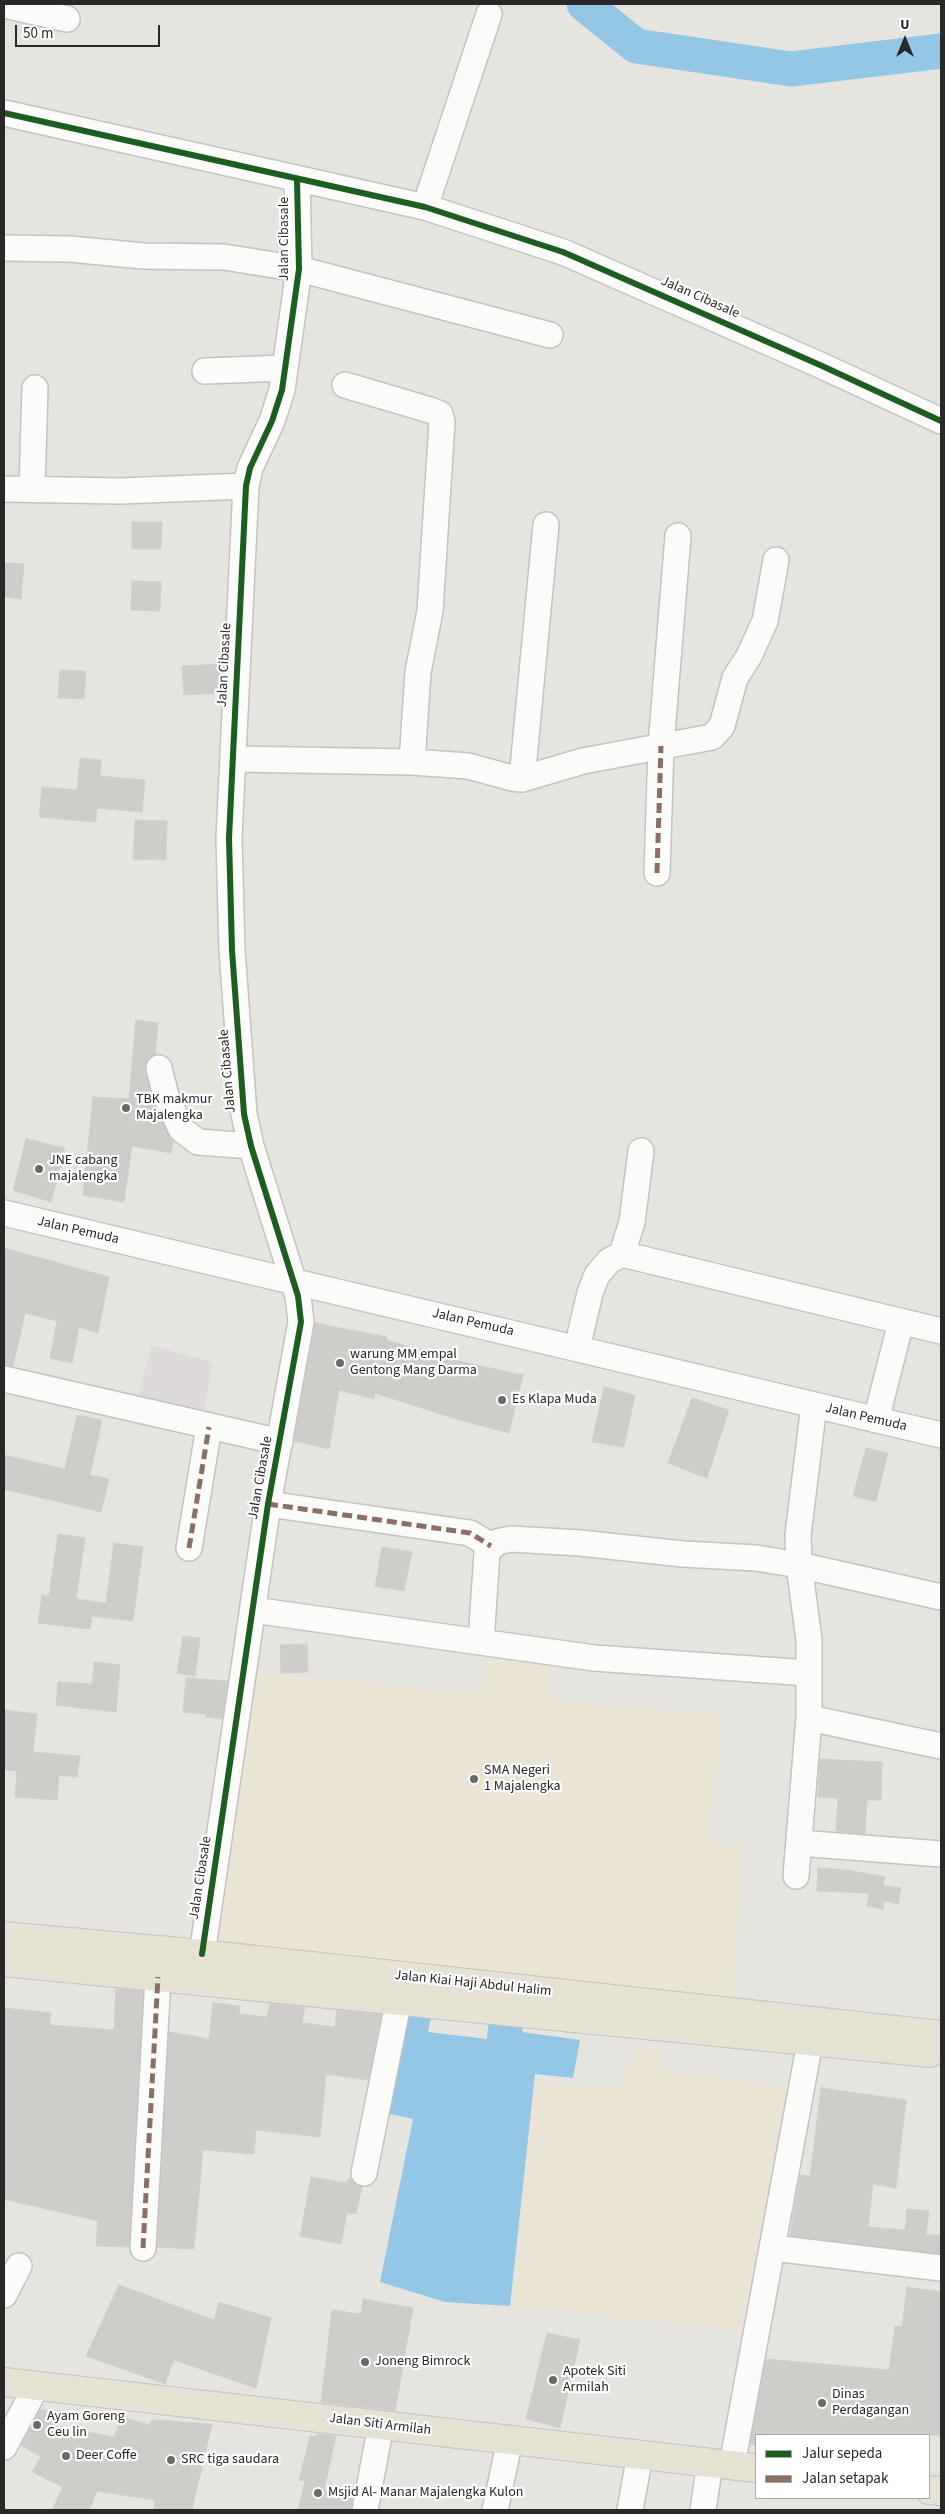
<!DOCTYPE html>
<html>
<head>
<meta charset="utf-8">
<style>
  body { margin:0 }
  #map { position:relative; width:945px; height:2514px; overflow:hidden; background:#e6e4de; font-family:"Source Sans 3",sans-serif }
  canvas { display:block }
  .frame { position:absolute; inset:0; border:5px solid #282828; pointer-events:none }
  .legend { position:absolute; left:755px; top:2434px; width:175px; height:65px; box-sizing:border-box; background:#fff; border:1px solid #a9a9a9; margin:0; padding:6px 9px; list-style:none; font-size:15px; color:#282828 }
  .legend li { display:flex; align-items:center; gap:10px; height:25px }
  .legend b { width:25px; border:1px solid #a9a9a9 }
  .north { position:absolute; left:880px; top:15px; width:50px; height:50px; -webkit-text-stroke:4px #fff; paint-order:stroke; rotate:0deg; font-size:14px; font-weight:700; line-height:20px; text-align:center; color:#282828 }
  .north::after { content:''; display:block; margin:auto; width:18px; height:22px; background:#282828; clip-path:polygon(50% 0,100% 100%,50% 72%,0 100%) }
  .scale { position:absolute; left:15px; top:25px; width:145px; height:22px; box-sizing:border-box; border:2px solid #282828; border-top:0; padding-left:6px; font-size:15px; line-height:18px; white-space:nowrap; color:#282828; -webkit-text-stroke:4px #fff; paint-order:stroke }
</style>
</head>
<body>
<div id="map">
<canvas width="945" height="2514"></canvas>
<div class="frame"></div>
<ul class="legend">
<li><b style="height:6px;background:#1b5e20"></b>Jalur sepeda</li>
<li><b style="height:6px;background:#8d6e63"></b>Jalan setapak</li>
</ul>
<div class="north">U</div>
<div class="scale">50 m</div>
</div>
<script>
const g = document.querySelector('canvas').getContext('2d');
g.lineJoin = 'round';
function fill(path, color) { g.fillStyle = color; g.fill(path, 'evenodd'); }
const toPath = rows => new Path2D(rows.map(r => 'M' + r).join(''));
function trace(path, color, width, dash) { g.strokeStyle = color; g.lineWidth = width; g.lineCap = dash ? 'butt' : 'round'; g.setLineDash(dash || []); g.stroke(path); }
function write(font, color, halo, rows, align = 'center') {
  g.font = font + ' "Source Sans 3",sans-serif'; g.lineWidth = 4.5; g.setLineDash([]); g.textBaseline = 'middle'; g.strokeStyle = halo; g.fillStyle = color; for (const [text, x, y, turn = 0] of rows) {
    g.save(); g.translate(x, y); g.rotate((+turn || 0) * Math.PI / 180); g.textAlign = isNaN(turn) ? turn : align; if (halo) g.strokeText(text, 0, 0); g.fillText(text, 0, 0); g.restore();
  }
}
fill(toPath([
  [152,1345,213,1363,202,1419,136,1402]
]), '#dedadc');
fill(toPath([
  [486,1647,555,1653,551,1699,722,1715,710,1843,745,1846,731,1994,217,1947,243,1671,482,1693],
  [634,2045,659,2050,659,2070,788,2086,775,2179,746,2331,512,2307,535,2082,620,2088,623,2066,631,2065]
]), '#e9e4d3');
fill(toPath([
  [400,2013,431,2017,428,2032,487,2039,489,2020,523,2026,522,2032,580,2040,573,2078,535,2074,510,2306,445,2302,380,2282,413,2119,386,2113]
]), '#93c7e5');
trace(toPath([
  [584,4,636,46,791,69,941,51]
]), '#93c7e5', 35);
const building = toPath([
  [132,522,162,522,161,549,132,549,132,522],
  [4,563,24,564,21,599,4,597,4,563],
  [132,581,161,582,160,611,131,610,132,581],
  [223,664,222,693,184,695,182,666,223,664],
  [60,670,86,671,84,699,58,698,60,670],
  [80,758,101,760,100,776,145,780,142,812,97,808,96,822,39,817,42,787,77,790,80,758],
  [135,820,167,821,166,860,133,859,135,820],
  [136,1020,158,1023,155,1054,145,1064,145,1071,153,1102,173,1141,171,1153,132,1146,124,1202,83,1195,93,1097,129,1099,136,1020],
  [26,1139,65,1148,51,1202,13,1190,26,1139],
  [4,1248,109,1277,98,1333,79,1327,72,1363,50,1358,57,1321,25,1313,13,1366,4,1365,4,1248],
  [315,1323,387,1337,386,1340,467,1363,523,1375,509,1433,456,1419,375,1393,374,1399,339,1390,329,1449,294,1441,315,1323],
  [604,1387,635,1395,624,1447,592,1442,604,1387],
  [692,1398,729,1410,707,1478,668,1463,692,1398],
  [77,1415,102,1420,90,1475,109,1479,101,1512,4,1489,4,1455,65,1469,77,1415],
  [866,1448,888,1453,876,1502,853,1496,866,1448],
  [58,1534,85,1538,76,1599,106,1603,114,1543,143,1547,133,1621,92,1616,90,1629,38,1623,42,1595,49,1596,58,1534],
  [382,1547,412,1552,404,1591,375,1586,382,1547],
  [183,1636,200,1638,195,1676,177,1673,183,1636],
  [307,1644,308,1672,281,1673,280,1645,307,1644],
  [94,1662,120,1665,116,1712,56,1705,58,1682,92,1684,94,1662],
  [186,1678,228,1681,222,1719,206,1717,206,1714,183,1712,186,1678],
  [4,1710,37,1714,33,1752,80,1756,77,1777,59,1775,57,1800,15,1797,17,1771,4,1770,4,1710],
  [820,1759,882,1762,881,1800,867,1800,865,1834,836,1831,838,1798,818,1797,820,1759],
  [818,1868,846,1870,885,1877,883,1886,901,1888,898,1904,884,1901,883,1909,867,1906,869,1893,817,1891,818,1868],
  [116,1989,143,1991,129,2247,96,2246,98,2221,4,2199,4,2008,51,2013,50,2025,114,2030,116,1989],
  [213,2003,240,2006,239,2014,267,2017,270,2004,305,2007,302,2023,335,2027,337,2010,381,2015,368,2080,326,2074,320,2137,256,2130,254,2154,203,2150,194,2249,157,2247,169,2032,209,2039,213,2003],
  [821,2088,906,2100,896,2188,873,2184,868,2227,905,2230,907,2209,929,2211,926,2235,941,2235,941,2254,790,2236,800,2175,810,2176,821,2088],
  [311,2177,347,2183,349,2178,362,2187,356,2214,347,2213,341,2244,300,2236,311,2177],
  [119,2285,214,2320,219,2302,271,2318,256,2388,174,2360,165,2384,86,2356,119,2285],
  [907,2287,941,2292,941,2435,756,2435,756,2445,750,2444,766,2359,889,2370,895,2326,902,2327,907,2287],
  [363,2299,413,2308,395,2411,321,2402,332,2310,361,2314,363,2299],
  [547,2333,580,2340,560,2428,526,2419,547,2333],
  [40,2410,63,2411,54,2426,114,2437,122,2417,150,2425,152,2420,212,2424,192,2510,154,2510,155,2500,97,2491,89,2510,52,2510,63,2487,32,2472,41,2457,21,2445,40,2410],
  [317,2434,336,2436,324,2490,353,2498,351,2510,298,2510,305,2481,299,2480,310,2436,316,2437,317,2434]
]);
fill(building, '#cfcdc9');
trace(building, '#d1cfca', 1);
const minor = toPath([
  [4,5,67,19],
  [4,113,425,207,563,252,820,365,941,421],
  [425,207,489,14],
  [4,248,70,249,143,256,224,257,299,269,550,335],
  [205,371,285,368],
  [32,488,35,388],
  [4,489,121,491,246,486],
  [233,759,412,762,418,672,430,611,442,422,440,414,433,411,345,385],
  [412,762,468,766,512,778,522,779,583,761,712,737,722,726,735,678,749,656,765,621,776,560],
  [522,779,546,525],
  [657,873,661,746,678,536],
  [159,1068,166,1096,181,1129,198,1142,251,1146],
  [4,1213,941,1435],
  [622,1254,941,1331],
  [577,1348,590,1293,597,1275,609,1261,622,1254,632,1222,641,1151],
  [4,1379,280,1442],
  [814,1405,798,1535,799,1565,941,1597],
  [876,1420,901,1322],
  [268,1504,470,1533,491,1546],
  [189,1548,209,1427],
  [253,1610,594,1658,808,1673],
  [481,1642,487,1552,497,1542,511,1539,580,1543,683,1554,756,1558,799,1565,809,1640,809,1718,796,1876],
  [809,1718,941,1746],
  [799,1843,941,1854],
  [202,1954,268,1504,301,1322,298,1296,251,1146,244,1114,232,950,229,838,246,486,250,468,272,421,282,390,299,269,297,180],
  [364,2173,399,1999],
  [143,2248,158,1977],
  [773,2248,941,2268],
  [4,2295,19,2266],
  [4,2447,36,2387],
  [732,2465,810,2042],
  [365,2510,381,2425],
  [495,2510,510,2440],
  [630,2510,640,2455],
  [703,2510,710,2463]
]);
const major = toPath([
  [4,1936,202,1954,941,2035],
  [4,1962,930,2053],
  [4,2382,756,2468],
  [929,2490,941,2491]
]);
trace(minor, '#c4c3c3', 28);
trace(major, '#c3c2c0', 30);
trace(minor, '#fbfbfa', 25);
trace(major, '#e5e2d3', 28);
trace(toPath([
  [657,873,661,746],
  [268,1504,470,1533,491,1546],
  [189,1548,209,1427],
  [143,2248,158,1977]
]), '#8d6e63', 5, [10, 5]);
trace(toPath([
  [4,113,425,207,563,252,820,365,941,421],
  [202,1954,268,1504,301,1322,298,1296,251,1146,244,1114,232,950,229,838,246,486,250,468,272,421,282,390,299,269,297,180]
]), '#1b5e20', 6);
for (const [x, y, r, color] of [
  [126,1108,5,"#6a6a68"],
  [39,1169,5,"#6a6a68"],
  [340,1363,5,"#6a6a68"],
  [502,1400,5,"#6a6a68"],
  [474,1779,5,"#6a6a68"],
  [365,2362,5,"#6a6a68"],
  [553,2380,5,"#6a6a68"],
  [822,2403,5,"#6a6a68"],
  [37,2425,5,"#6a6a68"],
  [66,2456,5,"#6a6a68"],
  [171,2460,5,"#6a6a68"],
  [318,2493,5,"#6a6a68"]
]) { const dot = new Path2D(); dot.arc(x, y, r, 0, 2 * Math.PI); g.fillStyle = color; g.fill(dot); trace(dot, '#fff', 2); }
write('14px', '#282828', '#fff', [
  ["Jalan Cibasale",285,239,-90],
  ["Jalan Cibasale",700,298,24],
  ["Jalan Cibasale",225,665,-87],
  ["Jalan Cibasale",228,1071,-95],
  ["Jalan Pemuda",78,1231,13],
  ["Jalan Pemuda",473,1323,13],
  ["Jalan Pemuda",866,1418,13],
  ["Jalan Cibasale",261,1478,-80],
  ["Jalan Cibasale",201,1878,-81],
  ["Jalan Kiai Haji Abdul Halim",473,1984,6],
  ["Jalan Siti Armilah",380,2425,7]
]);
write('14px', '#282828', '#fff', [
  ["TBK makmur",136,1100],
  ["Majalengka",136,1116],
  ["JNE cabang",49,1161],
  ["majalengka",49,1177],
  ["warung MM empal",350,1355],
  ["Gentong Mang Darma",350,1371],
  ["Es Klapa Muda",512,1400],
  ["SMA Negeri",484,1771],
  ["1 Majalengka",484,1787],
  ["Joneng Bimrock",375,2362],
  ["Apotek Siti",563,2372],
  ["Armilah",563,2388],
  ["Dinas",832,2395],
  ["Perdagangan",832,2411],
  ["Ayam Goreng",47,2417],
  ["Ceu lin",47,2433],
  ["Deer Coffe",76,2456],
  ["SRC tiga saudara",181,2460],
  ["Msjid Al- Manar Majalengka Kulon",328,2493]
], 'left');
</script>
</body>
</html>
